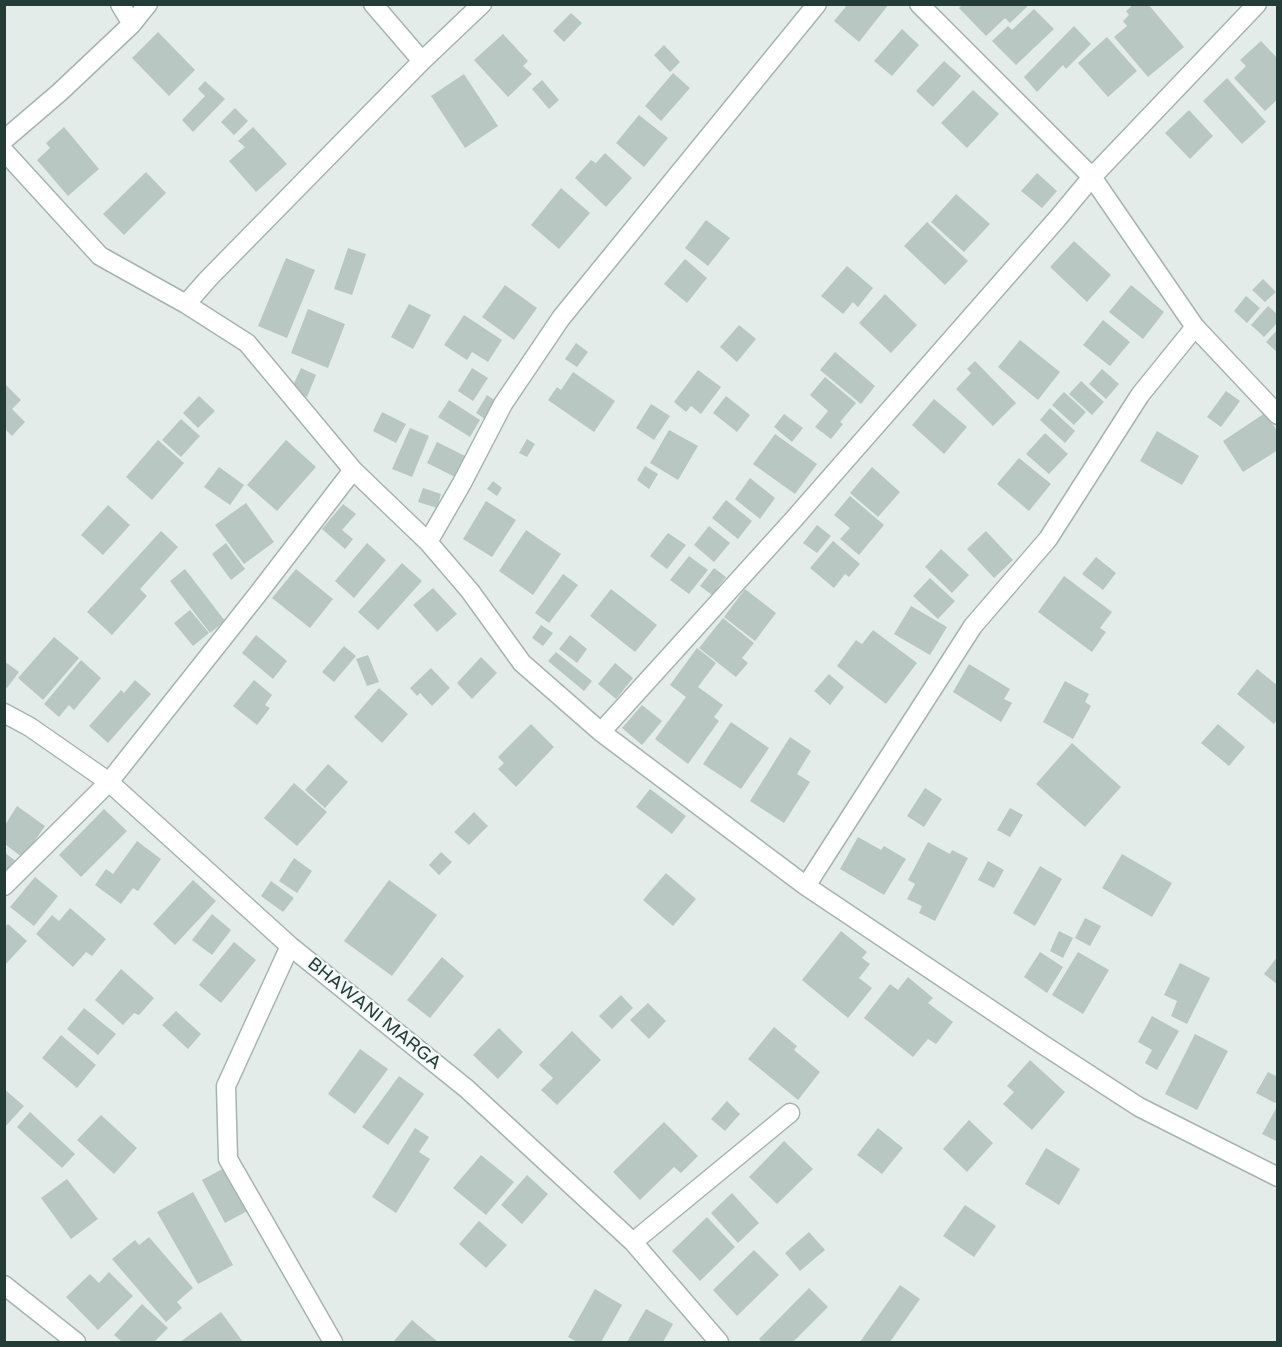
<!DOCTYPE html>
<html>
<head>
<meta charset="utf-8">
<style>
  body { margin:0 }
  #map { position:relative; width:1282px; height:1347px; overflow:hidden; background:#e3ece8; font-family:"Varela Round",sans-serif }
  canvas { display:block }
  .frame { position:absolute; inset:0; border:6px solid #233c37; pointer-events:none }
</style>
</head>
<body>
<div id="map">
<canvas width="1282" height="1347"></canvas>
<div class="frame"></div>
</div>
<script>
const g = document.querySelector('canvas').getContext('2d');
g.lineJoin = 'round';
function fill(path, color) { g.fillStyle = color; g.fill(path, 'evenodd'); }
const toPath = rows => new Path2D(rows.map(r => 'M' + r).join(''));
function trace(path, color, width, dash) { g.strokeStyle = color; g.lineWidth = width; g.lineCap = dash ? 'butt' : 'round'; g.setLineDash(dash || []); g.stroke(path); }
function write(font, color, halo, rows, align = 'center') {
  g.font = font + ' "Varela Round",sans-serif'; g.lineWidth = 4.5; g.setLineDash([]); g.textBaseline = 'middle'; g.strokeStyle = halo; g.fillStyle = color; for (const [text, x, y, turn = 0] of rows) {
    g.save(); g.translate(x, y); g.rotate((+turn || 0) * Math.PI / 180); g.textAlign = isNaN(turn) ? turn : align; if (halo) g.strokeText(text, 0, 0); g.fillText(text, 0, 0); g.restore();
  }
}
fill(toPath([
  [848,4,889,4,859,42,834,21],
  [963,4,1030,4,1010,23,1005,18,986,36,959,8],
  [1134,4,1148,4,1184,47,1148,77,1114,37,1127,26,1123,21,1129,15,1126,11],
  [1034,9,1054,29,1016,65,992,41,1008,26,1012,30],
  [571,13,582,23,564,42,553,31],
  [1074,26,1091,44,1066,69,1063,65,1037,92,1024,77],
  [902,29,919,45,892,76,874,61],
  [158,32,195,70,169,96,132,58],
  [503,34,528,61,523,66,532,74,508,97,474,60],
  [1107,37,1137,71,1108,97,1078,63],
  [1261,41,1278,59,1278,99,1265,111,1234,78,1246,66,1240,60],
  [664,45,680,62,670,72,654,55],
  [944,61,961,76,933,107,916,91],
  [673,73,690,88,661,121,645,106],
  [464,74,498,126,465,148,431,96],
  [1227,78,1266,122,1242,144,1203,101],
  [542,80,559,100,549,109,532,89],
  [205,81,225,99,193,132,182,120,205,96,198,89],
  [973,90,999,114,967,148,941,123],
  [235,108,248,121,234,135,221,122],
  [1189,110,1213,136,1190,159,1165,133],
  [639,115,668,138,644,167,616,143],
  [64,127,99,169,68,196,37,160,50,148,46,143],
  [253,127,287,164,256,192,229,161,245,147,238,141],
  [605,153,632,178,606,207,575,178,591,160,596,163],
  [146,172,166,193,124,235,103,214],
  [1037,173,1057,191,1042,208,1021,191],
  [561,188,590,213,559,249,531,225],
  [956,194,990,224,964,252,931,222],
  [706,220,730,238,708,266,685,248],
  [927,222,968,261,945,285,904,246],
  [1074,241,1111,275,1087,302,1050,267],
  [348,248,366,254,352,295,334,289],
  [286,258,315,270,287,338,258,326],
  [685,259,707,278,687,303,664,284],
  [847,266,873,288,858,307,853,302,843,314,821,296],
  [1263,279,1276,292,1265,302,1252,290],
  [505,285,537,308,514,340,482,317],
  [1131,285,1164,312,1143,339,1109,312],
  [885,294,917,325,891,353,859,323],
  [1246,296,1260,308,1247,323,1234,311],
  [409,304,431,315,413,349,391,337],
  [1268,306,1278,315,1278,322,1264,337,1251,325],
  [308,309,345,324,328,368,291,353],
  [464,315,502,340,488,362,472,352,467,360,444,345],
  [1103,320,1130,342,1110,366,1083,345],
  [739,325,756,339,737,362,720,347],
  [1278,329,1278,353,1266,342],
  [1020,340,1060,372,1038,400,998,367],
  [576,343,588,352,577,367,565,359],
  [835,352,875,386,861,404,820,370],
  [975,361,1016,403,993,426,956,389,971,373,967,369],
  [301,368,316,375,307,397,291,390],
  [472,368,488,378,473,401,458,391],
  [1102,369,1119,384,1106,399,1089,384],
  [698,370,721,387,701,414,691,406,686,412,674,402],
  [573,372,615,401,594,432,548,400,557,387,561,390],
  [825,377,856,403,840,422,843,424,831,439,815,427,828,411,810,395],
  [1081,381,1104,402,1092,415,1069,394],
  [4,383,21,400,12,409,25,422,12,436,4,428],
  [1226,391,1240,401,1221,427,1207,417],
  [1064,392,1086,412,1074,425,1052,405],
  [487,395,499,403,488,421,476,413],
  [199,396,215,411,198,428,183,413],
  [726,396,750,415,737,432,713,413],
  [934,399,967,427,944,454,912,425],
  [449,400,480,420,470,437,438,417],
  [651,404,670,416,654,440,636,428],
  [1050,408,1075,431,1065,443,1040,420],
  [382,412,406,424,396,443,373,431],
  [1265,413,1278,432,1278,450,1243,472,1223,441],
  [784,414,803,428,792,442,774,427],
  [181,419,200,436,181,457,162,440],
  [410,428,429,436,412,477,392,469],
  [669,430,698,446,678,480,650,463],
  [1157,431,1199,456,1182,485,1140,461],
  [1045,433,1068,454,1049,474,1026,454],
  [775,434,817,464,795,494,753,464],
  [527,439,535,444,527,457,519,453],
  [158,440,184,463,152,500,126,477],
  [286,440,316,467,277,511,247,485],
  [437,442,467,457,457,478,427,463],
  [1019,458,1051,484,1029,511,997,484],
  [645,466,658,474,649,489,637,480],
  [219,467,244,485,230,505,204,487],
  [872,467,900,492,878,517,850,493],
  [750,478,775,498,760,519,735,499],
  [493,481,502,488,497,496,487,489],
  [423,488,441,494,437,508,418,502],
  [850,496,884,525,859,555,840,539,850,528,834,515],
  [726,500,752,521,738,539,712,518],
  [486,501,516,520,492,557,463,539],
  [246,503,274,542,244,564,215,525],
  [343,504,356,514,342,530,353,539,345,549,322,529],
  [108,505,130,525,103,555,81,535],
  [817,525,831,536,817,553,803,543],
  [709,526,730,543,714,562,694,545],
  [526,530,561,554,533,595,499,571],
  [161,531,178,547,140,589,147,596,112,635,87,612],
  [986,531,1013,560,994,578,967,549],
  [668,533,686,545,667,569,650,556],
  [833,541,860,564,849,577,845,574,834,588,810,568],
  [226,543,245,569,231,580,212,554],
  [367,543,386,560,354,598,335,581],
  [941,549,969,575,952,593,925,567],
  [689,556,708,570,689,594,670,580],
  [1096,557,1116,573,1103,590,1082,574],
  [402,563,422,581,378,630,358,612],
  [714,568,726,577,712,595,700,586],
  [185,569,225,621,210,633,170,581],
  [296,569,333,599,310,628,272,598],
  [563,574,578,585,549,623,535,613],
  [1064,576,1112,612,1100,628,1106,632,1092,652,1038,612],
  [930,578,955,601,938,619,913,596],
  [433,588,457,614,437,632,413,605],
  [611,589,657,625,635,652,590,616],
  [745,589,776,613,755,641,724,617],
  [911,606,947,627,930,655,894,634],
  [190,610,209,633,193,646,174,623],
  [723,618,754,643,742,658,748,663,736,677,699,648],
  [541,625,553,633,543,646,532,638],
  [873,630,917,663,886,704,837,666,856,640,862,644],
  [256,635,287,661,273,679,242,653],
  [570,635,587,649,577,663,559,649],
  [54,637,79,658,43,700,18,678],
  [344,646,356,656,334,682,322,672],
  [697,648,716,663,698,687,723,705,714,717,719,721,688,764,655,739,686,697,670,685],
  [556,652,592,681,584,691,548,661],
  [368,655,379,682,367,686,356,659],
  [481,657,497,673,472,699,457,683],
  [81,660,101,678,74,710,69,705,59,717,44,704],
  [4,661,19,672,7,688,4,686],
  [615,663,633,678,616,699,598,684],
  [969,664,1010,689,1004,699,1012,703,1001,722,953,692],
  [431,668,450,688,432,706,420,693,417,696,410,688],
  [1257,669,1278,686,1278,719,1274,724,1237,694],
  [829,674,844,687,830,705,814,691],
  [135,680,151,694,108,743,89,726,121,690,124,693],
  [254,680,272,695,265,705,270,708,257,725,233,706],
  [1065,681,1089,694,1085,702,1091,706,1073,739,1043,722],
  [379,688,408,714,382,743,354,717],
  [642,705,662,721,642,745,622,728],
  [731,722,769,748,741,789,703,764],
  [531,724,554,747,516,787,498,769,504,763,498,757],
  [1218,724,1245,747,1229,766,1201,743],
  [790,737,811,751,797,774,810,782,784,823,750,801],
  [1072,743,1121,787,1085,827,1036,784],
  [328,764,348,782,325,808,305,790],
  [294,783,327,812,297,846,264,818],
  [925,788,942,799,924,827,907,816],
  [650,789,686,816,672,834,636,807],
  [17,806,45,826,23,858,5,844,5,825],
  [1010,808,1023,815,1010,837,997,830],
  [104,809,127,831,81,877,59,855],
  [474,812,488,826,469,845,454,832],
  [858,837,881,850,884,846,906,859,884,895,840,869],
  [137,841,161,859,138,891,133,888,121,904,95,885,106,869,113,874],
  [928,842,950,854,952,850,968,858,935,921,919,913,922,906,907,899,915,884,908,880],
  [4,852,17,862,4,878],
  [441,852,452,862,439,875,429,865],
  [1122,854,1172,883,1152,917,1102,888],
  [294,858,312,871,297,893,279,881],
  [988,861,1004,870,994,888,978,880],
  [1040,866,1062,879,1035,926,1013,913],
  [666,873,696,899,673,926,643,900],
  [35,877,58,896,34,926,10,907],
  [193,880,216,901,175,945,153,924],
  [389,880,437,915,392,976,344,941],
  [271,881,294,898,283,912,261,896],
  [70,908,106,939,92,956,86,952,73,967,36,934,52,915,59,921],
  [212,914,231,930,212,955,192,940],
  [1085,918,1101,926,1090,946,1075,938],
  [8,924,27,941,4,966,4,928],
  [841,931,867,952,862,958,870,964,859,978,872,988,848,1018,802,980],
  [1059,931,1073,938,1063,958,1050,951],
  [234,942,256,960,221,1003,199,985],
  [1040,952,1063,967,1047,993,1024,977],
  [1078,952,1109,970,1083,1014,1052,995],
  [1278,956,1278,985,1264,974],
  [442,957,464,976,430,1018,407,1000],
  [1180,963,1210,978,1187,1024,1171,1016,1177,1001,1164,995],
  [121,969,154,998,139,1015,134,1013,123,1025,95,1000],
  [908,977,933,998,928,1003,953,1022,936,1044,928,1039,913,1057,864,1018,890,984,898,990],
  [621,995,633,1008,612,1029,599,1016],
  [648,1003,666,1021,649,1039,630,1020],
  [84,1008,116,1034,98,1055,67,1029],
  [176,1011,201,1034,188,1049,162,1025],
  [1152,1016,1179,1031,1157,1070,1145,1063,1152,1050,1138,1042],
  [774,1027,797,1046,794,1050,820,1072,798,1100,748,1059],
  [499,1028,523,1052,498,1079,473,1055],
  [572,1031,601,1060,557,1105,541,1090,553,1078,539,1065],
  [1195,1034,1228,1051,1197,1110,1165,1094],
  [61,1035,96,1065,77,1088,42,1058],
  [360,1049,388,1069,355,1114,328,1094],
  [1030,1060,1065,1092,1032,1130,1003,1104,1014,1092,1007,1086],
  [1268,1072,1278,1077,1278,1100,1275,1103,1256,1093],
  [399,1076,424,1094,388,1145,362,1127],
  [4,1089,24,1106,4,1128],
  [727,1101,740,1114,725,1131,711,1119],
  [1278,1105,1278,1142,1262,1134],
  [30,1112,75,1154,62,1168,17,1127],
  [101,1115,137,1148,114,1174,77,1140],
  [969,1120,993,1143,967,1172,943,1149],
  [664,1122,698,1156,681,1173,674,1167,640,1200,613,1172],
  [415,1128,429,1137,419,1152,430,1159,396,1213,372,1197],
  [878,1128,903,1148,882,1174,857,1155],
  [784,1141,813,1169,777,1204,749,1177],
  [1046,1148,1080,1169,1059,1205,1025,1184],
  [481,1155,514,1182,486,1215,453,1188],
  [228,1166,251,1209,225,1223,202,1180],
  [527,1175,548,1194,522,1224,501,1205],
  [67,1179,98,1219,71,1239,41,1198],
  [193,1192,233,1265,198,1284,157,1212],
  [732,1193,759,1223,738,1243,711,1213],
  [965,1205,996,1226,974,1257,943,1236],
  [707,1217,735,1247,700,1281,672,1251],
  [479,1221,507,1245,486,1268,459,1244],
  [809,1232,825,1250,800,1271,785,1253],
  [149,1237,193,1288,177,1302,182,1308,166,1322,112,1259,135,1240,139,1245],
  [754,1250,779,1275,737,1316,713,1290],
  [109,1272,133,1296,98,1330,66,1297,90,1274,99,1283],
  [900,1285,920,1299,890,1342,860,1342],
  [809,1288,828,1307,793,1342,762,1342,759,1339],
  [595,1289,622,1305,601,1342,577,1342,568,1337],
  [142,1304,168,1328,154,1342,122,1342,114,1335],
  [646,1309,673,1324,663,1342,627,1342],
  [221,1312,243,1342,180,1342],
  [412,1320,438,1342,393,1342]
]), '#b8c7c2');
const minor = toPath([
  [120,4,132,24],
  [373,4,422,61],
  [919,4,1092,177,1195,327,1278,415],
  [4,140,60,92,132,24,148,4],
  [4,151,100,256,186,304,247,343,353,470,428,542,470,591,522,663,601,732,806,886,1042,1044,1139,1107,1278,1177],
  [186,304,208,279,422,61,482,4],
  [428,542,462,483,503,404,561,318,817,4],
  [4,713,30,727,109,782,290,946,467,1089,633,1242,719,1342],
  [601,732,794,519,1057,219,1092,177,1257,4],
  [4,886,109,782,257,595,353,470],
  [806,886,973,626,1048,539,1140,395,1195,327],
  [290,946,226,1086,228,1159,333,1342],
  [633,1242,790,1113],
  [4,1285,76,1342]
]);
trace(minor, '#a6b4af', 21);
trace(minor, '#fff', 18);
write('18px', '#233c37', '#f3f9f6', [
  ["BHAWANI MARGA",374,1014,39]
]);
</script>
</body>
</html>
